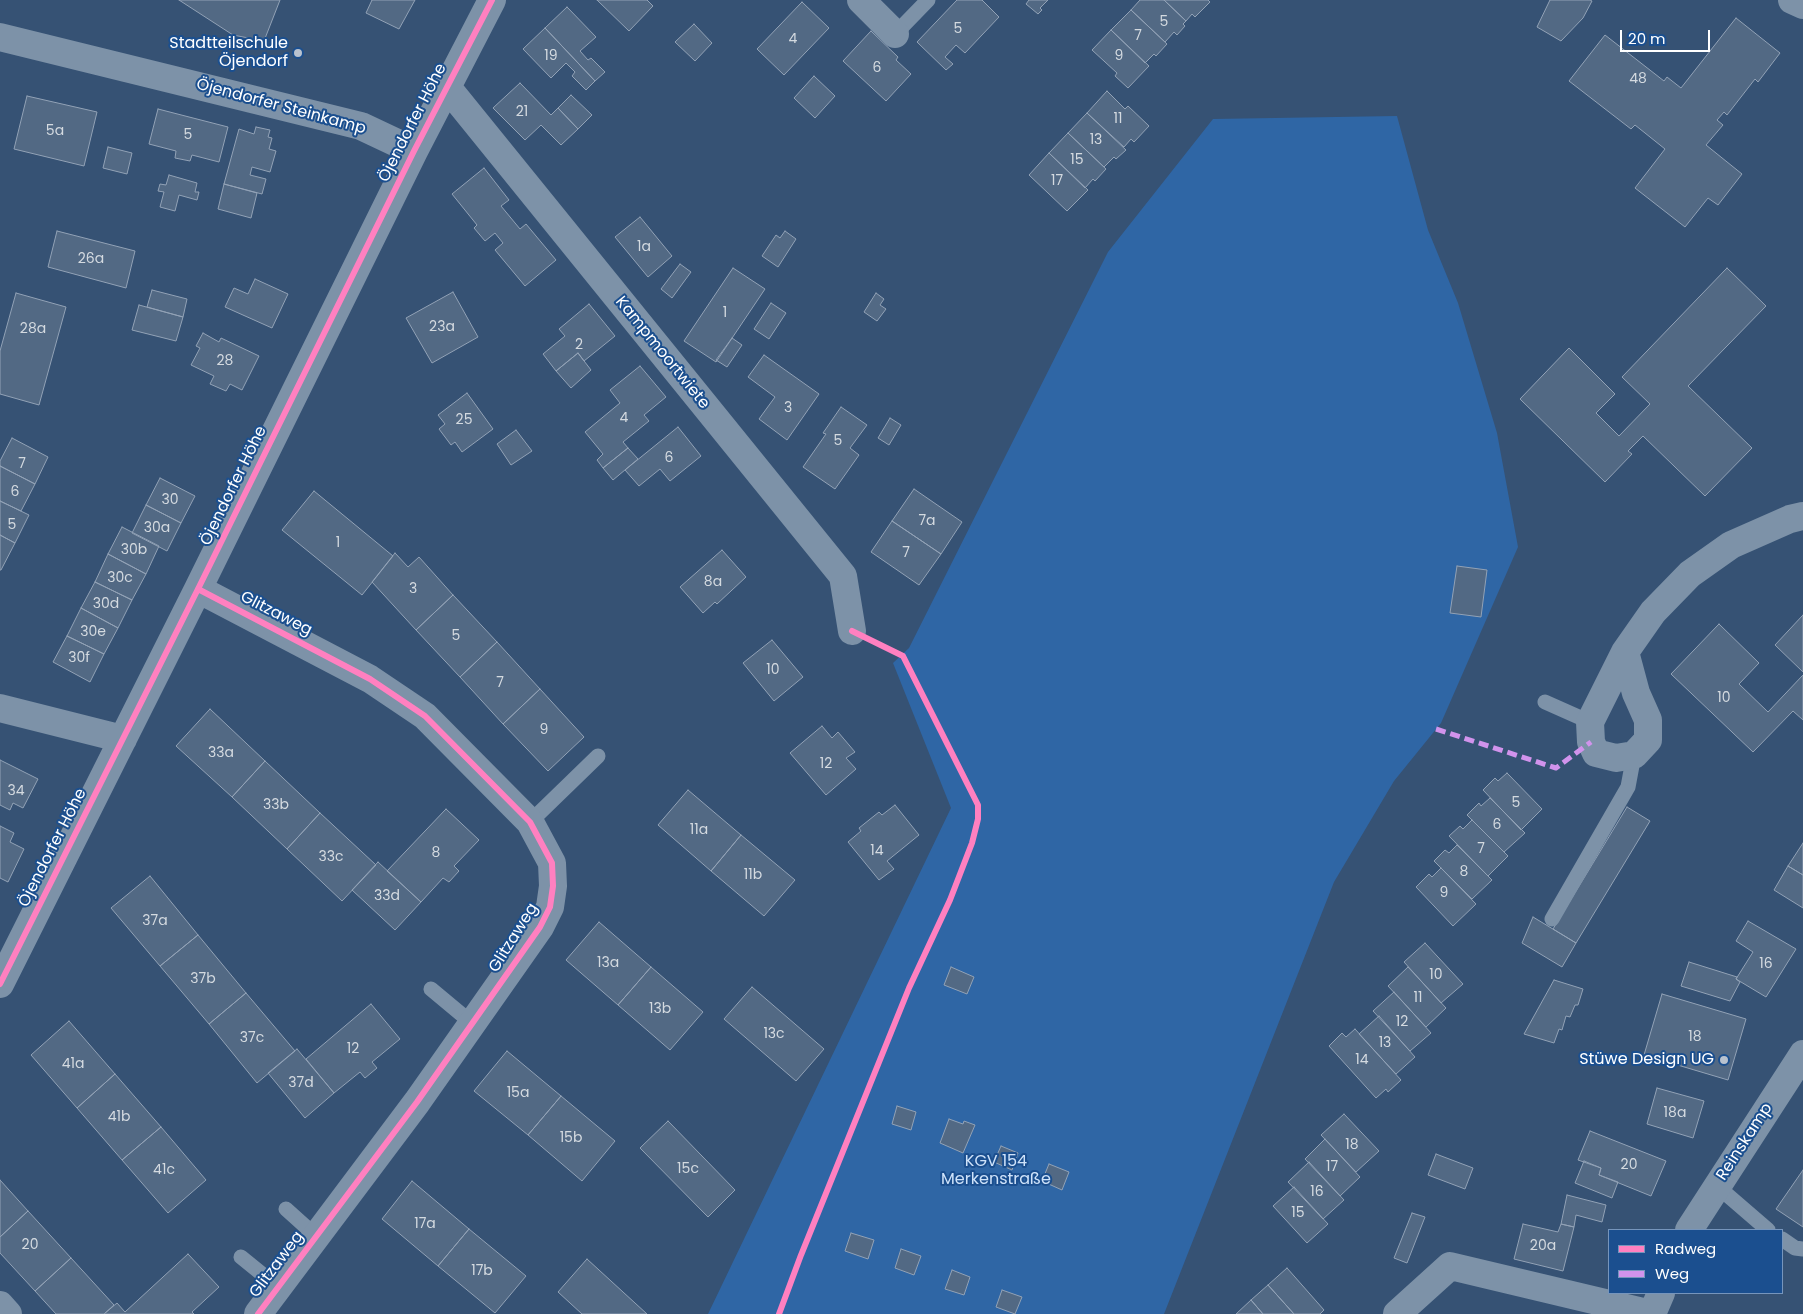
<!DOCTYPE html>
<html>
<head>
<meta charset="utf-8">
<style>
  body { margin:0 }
  #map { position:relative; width:1803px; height:1314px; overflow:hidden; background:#365274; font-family:Poppins,sans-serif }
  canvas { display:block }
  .legend { position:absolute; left:1608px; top:1229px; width:175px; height:65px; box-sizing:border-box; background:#1b4f8f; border:1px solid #7695bc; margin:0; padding:6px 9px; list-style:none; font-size:15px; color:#fff }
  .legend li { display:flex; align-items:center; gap:10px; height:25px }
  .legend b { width:25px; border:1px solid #7695bc }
  .scale { position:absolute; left:1620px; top:30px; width:90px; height:22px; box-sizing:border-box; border:2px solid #fff; border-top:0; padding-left:6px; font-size:15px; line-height:18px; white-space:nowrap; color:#fff; -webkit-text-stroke:4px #1b4f8f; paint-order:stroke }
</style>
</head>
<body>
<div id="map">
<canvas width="1803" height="1314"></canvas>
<ul class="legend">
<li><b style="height:6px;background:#ff80c0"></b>Radweg</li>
<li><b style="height:6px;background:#d193ec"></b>Weg</li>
</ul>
<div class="scale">20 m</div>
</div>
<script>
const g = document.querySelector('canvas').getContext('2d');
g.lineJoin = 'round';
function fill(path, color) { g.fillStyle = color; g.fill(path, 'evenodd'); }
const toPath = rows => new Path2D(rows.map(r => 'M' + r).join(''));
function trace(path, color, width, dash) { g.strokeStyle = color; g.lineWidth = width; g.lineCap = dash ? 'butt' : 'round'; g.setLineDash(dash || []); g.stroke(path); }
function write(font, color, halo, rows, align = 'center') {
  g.font = font + ' Poppins,sans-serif'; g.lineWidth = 4; g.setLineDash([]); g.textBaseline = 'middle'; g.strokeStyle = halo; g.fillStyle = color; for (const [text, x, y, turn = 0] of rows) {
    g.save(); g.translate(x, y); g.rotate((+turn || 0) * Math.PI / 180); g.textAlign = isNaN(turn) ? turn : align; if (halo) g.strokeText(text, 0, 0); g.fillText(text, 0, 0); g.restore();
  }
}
fill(toPath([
  [1397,116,1428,230,1458,303,1497,433,1518,547,1441,723,1394,781,1334,882,1164,1314,708,1314,951,808,893,663,909,648,1108,252,1213,119]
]), '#2f66a5');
const building = toPath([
  [179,0,280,0,264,41,233,35,179,0],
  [372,0,415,0,399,29,366,13,372,0],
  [597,0,647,0,653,6,629,31,597,0],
  [957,0,982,0,999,17,965,53,956,45,945,57,953,64,946,70,917,42,957,0],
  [1029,0,1048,0,1040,8,1042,10,1038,14,1026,4,1029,0],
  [1140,0,1164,0,1186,21,1183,24,1185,26,1177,35,1174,32,1165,42,1131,10,1140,0],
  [1164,0,1208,0,1210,2,1195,17,1192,14,1186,21,1164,0],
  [1550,0,1590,0,1592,1,1583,18,1561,41,1537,27,1550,0],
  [802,2,829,28,784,75,757,49,802,2],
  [567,7,596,37,580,51,588,60,591,58,605,72,595,81,545,28,567,7],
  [1131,10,1167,44,1156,56,1154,54,1145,63,1111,30,1131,10],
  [1736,18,1780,53,1758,82,1755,79,1727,115,1724,112,1717,120,1723,125,1706,145,1742,174,1718,205,1708,198,1685,227,1635,188,1665,149,1635,125,1631,129,1569,81,1605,35,1664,81,1667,77,1681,88,1736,18],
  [694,24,712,43,695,61,675,42,694,24],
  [545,28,595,81,586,90,572,76,575,72,566,63,551,78,523,49,545,28],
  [1111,30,1149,66,1128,88,1115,76,1117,73,1092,50,1111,30],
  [871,31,898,57,896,60,911,74,886,101,843,61,871,31],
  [814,76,835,96,815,118,794,98,814,76],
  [520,83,551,115,558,108,578,129,561,145,541,125,525,140,493,108,520,83],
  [1107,91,1125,109,1128,106,1149,126,1134,142,1131,139,1124,147,1087,113,1107,91],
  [571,95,592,115,578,129,558,108,571,95],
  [27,96,97,112,84,166,14,149,27,96],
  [158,109,228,127,219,162,192,155,190,161,175,158,176,151,149,144,158,109],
  [1087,113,1126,150,1116,159,1114,157,1104,167,1068,133,1087,113],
  [256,127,270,130,268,137,272,138,269,149,276,151,270,172,252,167,250,175,266,179,262,194,224,184,239,129,254,134,256,127],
  [1068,133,1106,169,1095,181,1093,179,1085,188,1049,153,1068,133],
  [108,147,132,153,127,174,103,168,108,147],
  [1049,153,1088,190,1067,211,1029,175,1049,153],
  [484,168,509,200,501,206,520,229,526,224,556,260,525,286,495,250,503,243,495,233,485,241,474,228,477,225,452,194,484,168],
  [169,175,197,183,195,192,199,192,197,200,179,195,175,211,160,207,164,192,158,191,160,184,166,185,169,175],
  [224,184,257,193,251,218,218,209,224,184],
  [640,217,672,256,648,277,615,237,640,217],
  [57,231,135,251,126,288,48,267,57,231],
  [785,231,796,239,778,267,762,256,776,235,780,238,785,231],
  [680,264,691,272,672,298,661,289,680,264],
  [733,268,765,289,716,362,684,341,733,268],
  [1727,268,1766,306,1688,386,1752,448,1705,496,1643,436,1628,451,1632,454,1605,482,1520,399,1569,348,1615,394,1596,413,1619,436,1650,404,1622,377,1727,268],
  [255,279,288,294,272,328,225,307,234,288,248,294,255,279],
  [152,290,187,299,183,317,147,307,152,290],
  [453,292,478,337,432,363,406,318,453,292],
  [16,293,66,307,39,405,0,394,0,351,16,293],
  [876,293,884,299,880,305,886,309,877,321,864,312,876,293],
  [771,303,786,313,769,339,754,329,771,303],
  [589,304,615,336,584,361,578,353,556,371,543,354,565,336,559,329,589,304],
  [139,305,183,317,176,341,132,330,139,305],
  [203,333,219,342,221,338,259,356,242,390,230,384,226,391,210,384,214,376,191,365,200,348,196,346,203,333],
  [732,338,742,345,727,367,716,360,732,338],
  [578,353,591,370,571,388,556,371,578,353],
  [764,355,819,394,787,440,759,419,775,397,748,377,764,355],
  [640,366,666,397,644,415,649,421,623,442,628,448,603,468,597,460,603,454,585,432,620,403,610,390,640,366],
  [467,393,493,429,462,452,455,442,451,445,439,429,445,424,438,415,467,393],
  [841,407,867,425,850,448,859,455,835,489,803,467,826,434,823,433,841,407],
  [890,418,901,425,889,445,878,438,890,418],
  [678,427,701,456,670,481,660,469,639,486,625,470,678,427],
  [516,430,532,451,511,465,497,444,516,430],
  [12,438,48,457,35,484,0,466,0,461,12,438],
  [628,448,638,459,613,480,603,468,628,448],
  [0,466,35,484,21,511,0,501,0,466],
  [160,478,195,496,181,523,146,505,160,478],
  [914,489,962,522,941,554,892,521,914,489],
  [314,491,393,556,362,595,282,530,314,491],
  [0,501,29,515,15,543,0,535,0,501],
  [146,505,181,523,167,551,132,533,146,505],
  [892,521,941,554,919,585,871,552,892,521],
  [122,527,159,546,146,574,108,554,122,527],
  [0,535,15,543,1,570,0,570,0,535],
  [722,550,746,577,717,604,715,602,703,613,680,587,722,550],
  [395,553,408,567,419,557,453,595,416,630,372,582,395,553],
  [108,554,146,574,132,600,95,582,108,554],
  [1457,566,1487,570,1481,617,1450,613,1457,566],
  [95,582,132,600,118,628,81,608,95,582],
  [453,595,497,642,460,677,416,630,453,595],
  [81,608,118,628,104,654,67,636,81,608],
  [1803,615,1803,672,1775,645,1803,615],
  [1719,624,1759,663,1739,684,1768,712,1803,675,1803,720,1793,711,1753,752,1671,674,1719,624],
  [67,636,104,654,90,682,53,662,67,636],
  [772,640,803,677,774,701,743,663,772,640],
  [497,642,540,689,503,724,460,677,497,642],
  [540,689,584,737,548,771,503,724,540,689],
  [210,709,265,761,232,797,176,746,210,709],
  [822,726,832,738,838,732,855,752,846,758,856,769,826,795,790,753,822,726],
  [0,760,38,779,23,808,13,803,10,810,0,805,0,760],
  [265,761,320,813,287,849,232,797,265,761],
  [1507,773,1542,809,1521,830,1483,790,1495,778,1498,781,1507,773],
  [688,790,741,835,711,871,658,825,688,790],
  [1490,798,1525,833,1504,852,1467,815,1479,803,1481,806,1490,798],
  [895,805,919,835,887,861,894,869,879,880,848,842,861,831,859,828,879,812,882,815,895,805],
  [1627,807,1650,821,1576,943,1553,929,1627,807],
  [446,809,479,840,454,866,459,871,449,882,443,878,421,902,387,871,446,809],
  [320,813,376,865,342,901,287,849,320,813],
  [1472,820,1508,856,1488,876,1449,836,1460,826,1463,829,1472,820],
  [0,826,14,833,10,842,24,849,8,882,0,878,0,826],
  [741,835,795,880,764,916,711,871,741,835],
  [1803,843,1803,875,1788,866,1803,843],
  [1457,845,1492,880,1472,899,1434,861,1445,850,1449,853,1457,845],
  [378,862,421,902,395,930,352,890,378,862],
  [1788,866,1803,875,1803,908,1774,890,1788,866],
  [1441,868,1476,904,1453,926,1416,887,1429,874,1432,877,1441,868],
  [150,876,198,935,160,966,111,908,150,876],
  [1533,917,1576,943,1562,967,1522,943,1533,917],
  [1748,921,1796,949,1766,997,1736,979,1753,952,1736,941,1748,921],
  [599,922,651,967,618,1005,566,960,599,922],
  [198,935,246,993,209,1024,160,966,198,935],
  [1425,943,1463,984,1441,1003,1404,962,1425,943],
  [1689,962,1737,977,1736,979,1740,982,1730,1001,1681,986,1689,962],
  [651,967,703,1012,670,1050,618,1005,651,967],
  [951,967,974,977,967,994,944,985,951,967],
  [1408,967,1446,1008,1426,1027,1388,986,1408,967],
  [1554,980,1583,989,1578,1005,1575,1005,1570,1017,1566,1016,1562,1030,1559,1029,1554,1043,1524,1034,1554,980],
  [752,987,824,1049,796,1081,724,1019,752,987],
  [1394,992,1431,1033,1410,1051,1373,1011,1394,992],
  [246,993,295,1051,257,1083,209,1024,246,993],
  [1662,994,1746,1019,1728,1080,1644,1055,1662,994],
  [371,1004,400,1039,372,1062,377,1068,365,1078,360,1072,334,1093,306,1059,371,1004],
  [1379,1016,1415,1057,1396,1074,1359,1034,1379,1016],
  [69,1021,115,1074,77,1108,31,1055,69,1021],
  [1355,1029,1401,1080,1388,1092,1386,1089,1376,1098,1329,1046,1342,1033,1346,1037,1355,1029],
  [297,1049,334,1093,305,1118,268,1073,297,1049],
  [507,1051,561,1096,528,1135,474,1091,507,1051],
  [115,1074,161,1127,122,1160,77,1108,115,1074],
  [1657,1088,1704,1101,1693,1138,1647,1124,1657,1088],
  [561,1096,615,1141,582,1181,528,1135,561,1096],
  [897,1106,916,1112,911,1130,892,1124,897,1106],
  [1344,1114,1379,1151,1356,1172,1321,1135,1344,1114],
  [949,1119,963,1124,964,1121,975,1125,963,1153,940,1143,949,1119],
  [668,1121,735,1190,708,1217,640,1148,668,1121],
  [161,1127,206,1180,168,1213,122,1160,161,1127],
  [1590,1131,1666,1161,1651,1196,1599,1175,1601,1168,1578,1160,1590,1131],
  [1325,1139,1360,1177,1340,1196,1305,1159,1325,1139],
  [1001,1146,1018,1153,1012,1170,994,1162,1001,1146],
  [1436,1154,1473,1168,1465,1189,1428,1175,1436,1154],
  [1584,1161,1601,1168,1599,1175,1618,1182,1612,1198,1575,1183,1584,1161],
  [1309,1162,1344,1200,1323,1219,1288,1182,1309,1162],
  [1049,1164,1069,1172,1062,1190,1042,1181,1049,1164],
  [1803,1170,1803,1227,1776,1209,1803,1170],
  [0,1180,28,1211,0,1237,0,1180],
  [412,1181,469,1229,438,1266,382,1219,412,1181],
  [1294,1187,1328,1224,1307,1243,1273,1206,1294,1187],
  [1567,1195,1606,1205,1602,1222,1576,1215,1574,1227,1561,1224,1567,1195],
  [28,1211,71,1258,35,1291,0,1253,0,1237,28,1211],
  [1412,1213,1425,1217,1407,1263,1394,1258,1412,1213],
  [1523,1224,1558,1232,1561,1224,1574,1227,1563,1271,1514,1259,1523,1224],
  [469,1229,526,1276,495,1313,438,1266,469,1229],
  [851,1233,874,1240,868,1259,845,1251,851,1233],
  [901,1249,921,1256,914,1275,895,1268,901,1249],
  [188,1254,219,1287,192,1312,194,1314,104,1314,117,1303,125,1312,188,1254],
  [71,1258,114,1305,104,1314,56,1314,35,1291,71,1258],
  [587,1259,647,1314,582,1314,558,1292,587,1259],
  [1287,1268,1324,1310,1320,1314,1294,1314,1268,1285,1287,1268],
  [952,1270,970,1277,964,1295,945,1289,952,1270],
  [1268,1285,1294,1314,1263,1314,1251,1300,1268,1285],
  [1002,1290,1022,1297,1015,1314,996,1307,1002,1290],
  [1251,1300,1263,1314,1236,1314,1251,1300]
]);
fill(building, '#526984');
trace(building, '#92a2b6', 1);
trace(toPath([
  [895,34,928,0],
  [1545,702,1590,722],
  [530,822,598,756],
  [1552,919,1628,787,1634,755],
  [431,989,473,1024],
  [1717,1186,1768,1230],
  [286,1209,316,1236],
  [1782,1239,1795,1248,1803,1249],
  [241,1257,278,1287]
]), '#7d92a8', 15);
trace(toPath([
  [861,0,895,34],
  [1792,0,1803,5],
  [0,37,361,126,414,151],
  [447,87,843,576,852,631],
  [198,589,370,679,425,716,530,822,552,863,553,886,550,907,540,927,417,1102,258,1314],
  [1625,652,1636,693,1648,720,1648,740,1634,755,1616,758,1596,753,1591,742,1590,722,1625,652,1653,612,1690,574,1731,545,1790,519,1803,516],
  [0,708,123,739],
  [0,984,198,589,414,151,492,0],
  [1689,1230,1803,1054],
  [0,1305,8,1314],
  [1397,1314,1450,1266,1652,1314],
  [1652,1314,1661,1293]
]), '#7d92a8', 28);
trace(toPath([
  [1436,729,1556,768,1591,742]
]), '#d193ec', 5, [10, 5]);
trace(toPath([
  [198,589,370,679,425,716,530,822,552,863,553,886,550,907,540,927,417,1102,258,1314],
  [0,984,198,589,414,151,492,0],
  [779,1314,801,1255,909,988,950,900,972,843,978,819,978,805,903,656,852,631]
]), '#ff80c0', 6);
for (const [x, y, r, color] of [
  [298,53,5,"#b9c2ce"],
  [1724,1060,5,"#b9c2ce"]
]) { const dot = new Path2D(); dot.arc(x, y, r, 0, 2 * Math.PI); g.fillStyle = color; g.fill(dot); trace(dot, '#1b4f8f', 2); }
write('14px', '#d4dae0', null, [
  ["5",1164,22],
  ["5",958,29],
  ["7",1138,36],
  ["4",793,39],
  ["19",551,56],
  ["9",1119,56],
  ["6",877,68],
  ["48",1638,79],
  ["21",522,112],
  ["11",1118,119],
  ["5a",55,131],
  ["5",188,135],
  ["13",1096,140],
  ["15",1077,160],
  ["17",1057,181],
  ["1a",644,247],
  ["26a",91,259],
  ["1",725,313],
  ["23a",442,327],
  ["28a",33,329],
  ["2",579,345],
  ["28",225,361],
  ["3",788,408],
  ["4",624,418],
  ["25",464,420],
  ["5",838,441],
  ["6",669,458],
  ["7",22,464],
  ["6",15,492],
  ["30",170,500],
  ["7a",927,521],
  ["5",12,525],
  ["30a",157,528],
  ["1",338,543],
  ["30b",134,550],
  ["7",906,553],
  ["30c",120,578],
  ["8a",713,582],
  ["3",413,589],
  ["30d",106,604],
  ["30e",93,632],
  ["5",456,636],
  ["30f",79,658],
  ["10",773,670],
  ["7",500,683],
  ["10",1724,698],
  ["9",544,730],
  ["33a",221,753],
  ["12",826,764],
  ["34",16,791],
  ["5",1516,803],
  ["33b",276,805],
  ["6",1497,825],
  ["11a",699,830],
  ["7",1481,849],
  ["14",877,851],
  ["8",436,853],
  ["33c",331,857],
  ["8",1464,872],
  ["11b",753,875],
  ["9",1444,893],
  ["33d",387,896],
  ["37a",155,921],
  ["13a",608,963],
  ["16",1766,964],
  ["10",1436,975],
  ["37b",203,979],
  ["11",1418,998],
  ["13b",660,1009],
  ["12",1402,1022],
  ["13c",774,1034],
  ["18",1695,1037],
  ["37c",252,1038],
  ["13",1385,1043],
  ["12",353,1049],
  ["14",1362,1060],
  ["41a",73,1064],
  ["37d",301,1083],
  ["15a",518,1093],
  ["18a",1675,1113],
  ["41b",119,1117],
  ["15b",571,1138],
  ["18",1352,1145],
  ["20",1629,1165],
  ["17",1332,1167],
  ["15c",688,1169],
  ["41c",164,1170],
  ["16",1317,1192],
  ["15",1298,1213],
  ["17a",425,1224],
  ["20",30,1245],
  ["20a",1543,1246],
  ["17b",482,1271]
]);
write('16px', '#fff', '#1b4f8f', [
  ["Stadtteilschule",288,44],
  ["Öjendorf",288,62],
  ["Stüwe Design UG",1714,1060]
], 'right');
write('16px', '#fff', '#1b4f8f', [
  ["Öjendorfer Steinkamp",281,107,15],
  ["Öjendorfer Höhe",413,123,-63],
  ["Kampmoortwiete",662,353,51],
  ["Öjendorfer Höhe",234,486,-64],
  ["Glitzaweg",276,614,27],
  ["Öjendorfer Höhe",53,848,-63],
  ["Glitzaweg",514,938,-58],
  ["Reinskamp",1745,1142,-57],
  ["Glitzaweg",277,1265,-53]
]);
write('16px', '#cfe3fa', '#1b4f8f', [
  ["KGV 154",996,1162],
  ["Merkenstraße",996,1180]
]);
</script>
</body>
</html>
